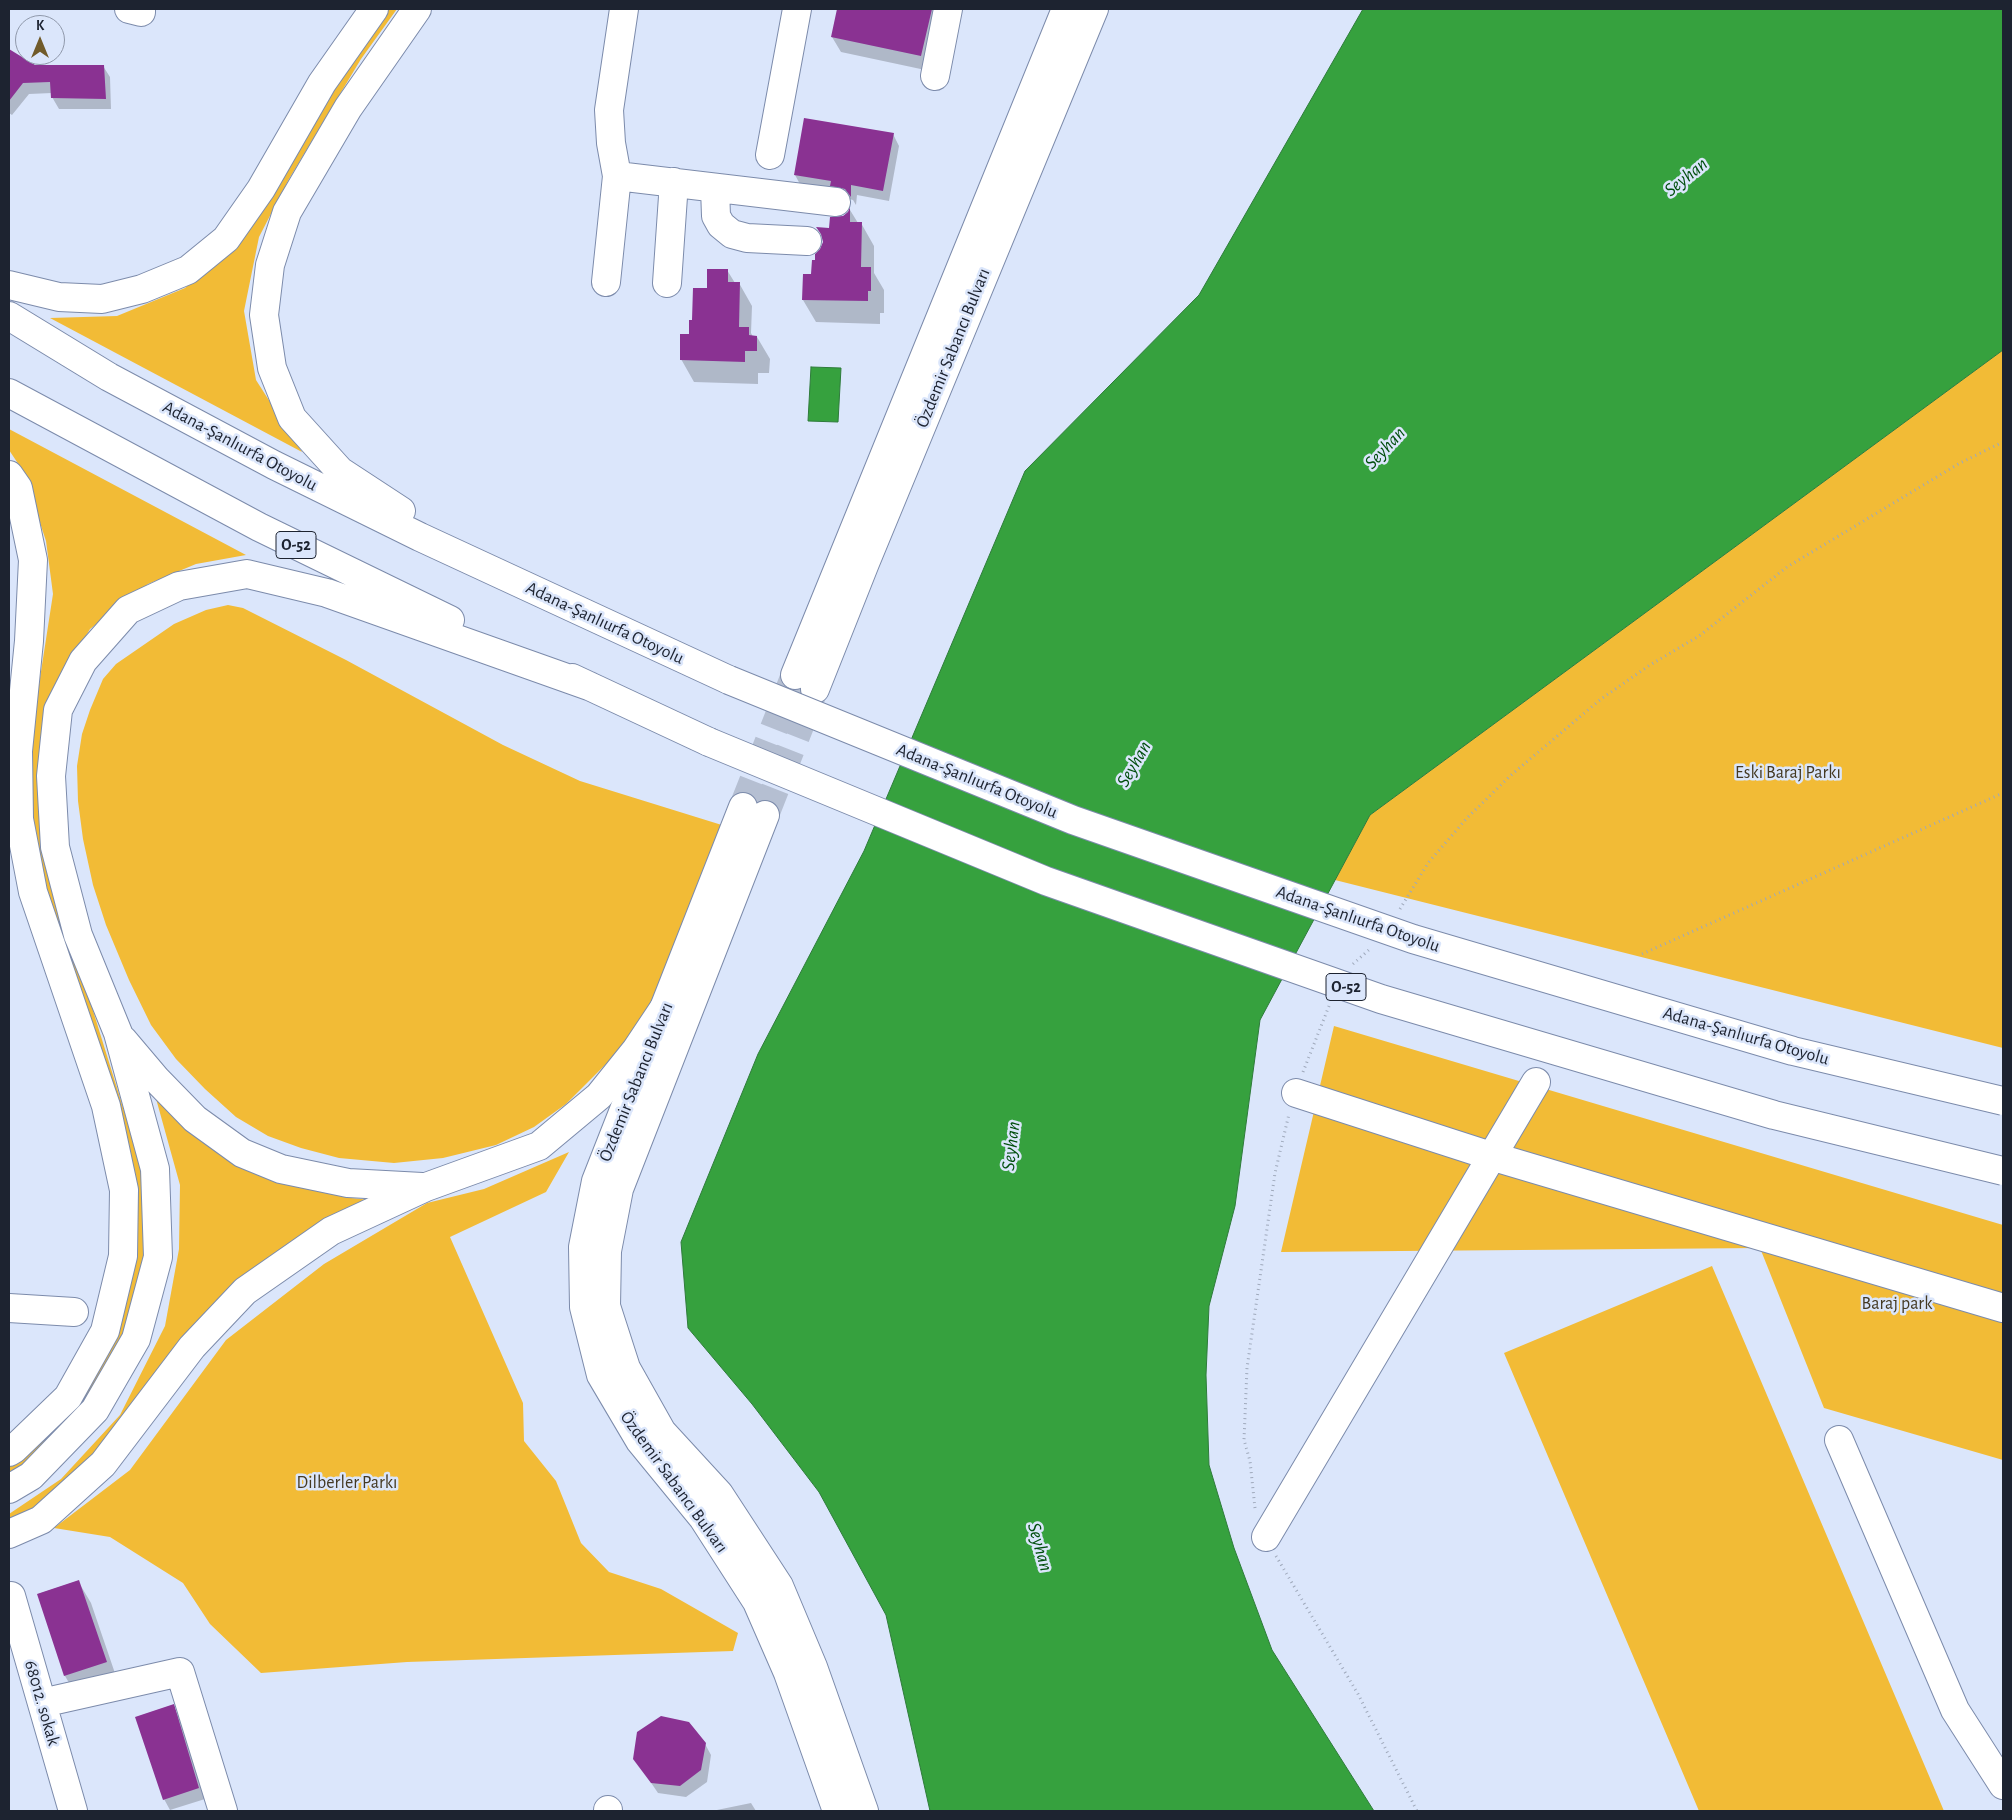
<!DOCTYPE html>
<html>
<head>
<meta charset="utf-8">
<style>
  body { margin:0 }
  #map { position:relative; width:2012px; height:1820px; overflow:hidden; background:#dbe6fb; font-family:"Alegreya Sans",sans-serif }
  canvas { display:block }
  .frame { position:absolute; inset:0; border:10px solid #1d2330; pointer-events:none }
  .north { position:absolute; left:15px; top:15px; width:50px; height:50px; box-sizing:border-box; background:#dbe6fb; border:1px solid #8f98aa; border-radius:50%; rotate:0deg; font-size:14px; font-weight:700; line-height:20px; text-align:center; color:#1d2330 }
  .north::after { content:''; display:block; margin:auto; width:18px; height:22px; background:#715b2a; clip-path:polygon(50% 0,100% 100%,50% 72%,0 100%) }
</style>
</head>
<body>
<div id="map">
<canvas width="2012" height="1820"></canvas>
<div class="frame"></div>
<div class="north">K</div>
</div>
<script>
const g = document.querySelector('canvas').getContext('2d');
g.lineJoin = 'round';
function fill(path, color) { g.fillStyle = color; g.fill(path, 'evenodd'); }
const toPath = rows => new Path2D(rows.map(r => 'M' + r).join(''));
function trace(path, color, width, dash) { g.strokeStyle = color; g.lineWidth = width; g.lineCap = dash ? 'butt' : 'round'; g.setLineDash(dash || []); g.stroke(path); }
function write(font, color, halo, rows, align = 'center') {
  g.font = font + ' "Alegreya Sans",sans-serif'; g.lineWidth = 5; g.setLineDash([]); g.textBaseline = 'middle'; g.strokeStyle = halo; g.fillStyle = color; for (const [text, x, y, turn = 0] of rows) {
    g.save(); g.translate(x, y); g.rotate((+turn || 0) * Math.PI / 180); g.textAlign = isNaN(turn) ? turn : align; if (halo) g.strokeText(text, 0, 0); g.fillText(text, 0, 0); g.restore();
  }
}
fill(toPath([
  [385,9,397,9,361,59,289,179,259,237,244,311,256,380,302,452,50,318,117,316,185,288,246,228],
  [2003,350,2003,1048,1335,880,1370,815],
  [9,429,246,555,196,564,148,584,90,629,57,686,40,825,58,913,90,1001,140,1162,147,1213,143,1266,134,1309,112,1365,89,1400,45,1449,9,1475,9,1461,39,1441,132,1267,29,826,27,762,53,594,46,541,23,471,9,450],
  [228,605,243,608,346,660,503,745,580,781,725,826,655,996,634,1031,607,1063,566,1104,534,1127,496,1145,443,1158,394,1163,339,1158,301,1148,268,1136,236,1117,205,1089,176,1059,151,1025,129,980,106,925,93,885,83,839,78,801,77,766,82,734,90,710,103,679,116,664,174,624,206,610],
  [1334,1026,2003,1225,2003,1460,1824,1408,1760,1248,1281,1252],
  [155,1095,236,1162,288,1185,351,1198,381,1201,308,1236,60,1493,9,1525,9,1514,61,1479,120,1415,165,1326,179,1249,180,1185],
  [569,1152,546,1192,450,1237,523,1403,524,1441,556,1481,581,1543,609,1572,661,1589,738,1633,733,1651,407,1662,261,1673,210,1624,183,1583,110,1537,54,1528,130,1470,226,1340,324,1264,427,1203,484,1189],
  [1712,1266,1944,1811,1699,1811,1504,1353]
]), '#f2bb36');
const water = toPath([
  [1363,9,2003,9,2003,350,1370,815,1260,1020,1235,1206,1209,1306,1206,1375,1209,1465,1234,1548,1272,1650,1374,1811,930,1811,886,1615,819,1492,752,1404,688,1328,681,1242,758,1054,864,851,1025,471,1199,295,1363,9],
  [811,367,841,368,838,422,808,421,811,367]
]);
fill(water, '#36a13e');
trace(water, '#2e7b3a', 1);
fill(toPath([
  [838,9,942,9,930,71,841,52,832,37],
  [9,50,35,67,103,66,110,77,111,109,59,109,52,97,52,93,29,94,12,115,9,113],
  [893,134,899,146,889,201,857,195,856,205,853,200,801,186,795,175],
  [850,210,858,223,861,223,874,246,874,273,884,290,884,313,880,313,880,324,816,322,803,300,824,242,818,229,830,229],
  [727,270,735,283,739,283,752,306,751,333,753,337,757,337,770,359,769,373,758,373,758,384,694,382,681,359,690,336,694,321,708,289],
  [78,1581,91,1603,119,1685,78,1698,65,1676,38,1594],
  [173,1706,179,1717,205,1799,170,1810,164,1799],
  [705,1744,711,1755,707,1782,686,1797,658,1793,635,1759],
  [751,1803,756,1811,712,1811]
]), '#0003');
fill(toPath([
  [837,9,932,9,921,56,831,37],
  [9,49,35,65,104,65,106,99,51,98,50,82,23,83,9,101],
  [804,118,894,133,883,191,851,185,851,197,845,189,830,186,831,181,794,175],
  [850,207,850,222,862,222,861,267,871,267,871,291,868,291,868,301,802,300,803,274,811,274,812,260,815,260,815,254,820,249,823,242,821,234,816,227,829,228,830,217,843,216,848,212],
  [707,269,728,269,728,282,740,282,739,327,749,327,749,335,757,336,757,351,745,351,745,362,680,360,680,334,689,334,689,320,692,320,693,288,707,288],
  [79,1580,107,1662,64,1676,37,1594],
  [174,1704,199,1788,163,1800,135,1717],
  [661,1716,689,1722,706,1743,701,1770,680,1786,651,1783,633,1759,637,1732]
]), '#8a3292');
trace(toPath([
  [743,807,795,675],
  [765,815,814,690]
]), '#b5bfd2', 28, [28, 14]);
const minor = toPath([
  [129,9,141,12,141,9],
  [935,76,948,9],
  [770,155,797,9],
  [617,176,836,202],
  [715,188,716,216,721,225,732,234,747,238,807,241],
  [606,282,617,176,611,143,609,110,624,9],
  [667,283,674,182],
  [1296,1093,1491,1156,2003,1308],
  [9,1308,74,1312],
  [1839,1440,1955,1710,2003,1785],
  [1266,1537,1536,1082],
  [9,1597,11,1596,73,1811],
  [42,1703,180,1672,223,1811],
  [608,1810,608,1811]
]);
const major = toPath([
  [795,675,1066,9],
  [815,689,865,563,1094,9],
  [743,807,596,1181,583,1247,584,1307,601,1375,640,1441,703,1518,757,1602,788,1673,837,1811],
  [765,815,619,1189,607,1251,606,1306,626,1368,662,1432,719,1494,779,1586,813,1667,864,1811]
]);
const highway = toPath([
  [9,285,59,297,102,299,142,289,188,270,226,239,261,189,322,83,374,9],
  [9,316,109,377,274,465,420,537,729,680],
  [9,393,259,527,450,620],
  [9,475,18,488,33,560,29,641,18,751,19,819,33,892,106,1106,124,1190,123,1256,105,1331,68,1397,14,1449,9,1452],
  [401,511,340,471,292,418,272,368,264,315,270,265,287,212,348,108,417,9],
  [572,678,709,742],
  [123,1040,156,1079,195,1119,242,1153,281,1169,348,1183,422,1187],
  [9,1489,31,1476,95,1410,136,1339,158,1257,155,1169,118,1033,78,935,55,847,51,776,58,710,83,661,128,610,179,586,247,574,327,593,589,686],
  [9,1534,41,1520,103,1464,192,1347,245,1291,331,1231,426,1187,539,1146,599,1096,636,1050,666,1005]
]);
trace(minor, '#7c8bab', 30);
trace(major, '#7c8bab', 30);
trace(highway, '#7c8bab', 30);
trace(toPath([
  [1400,909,1428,863,1467,818,1510,776,1601,699,1650,665,1699,636,1787,567,1960,463,2003,442],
  [1642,954,2003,793],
  [1353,964,1371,948],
  [1303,1072,1329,1006],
  [1255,1508,1250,1461,1244,1440,1247,1368,1275,1173,1289,1114],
  [1276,1556,1358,1694,1417,1811]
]), '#9fa9bb', 3, [1, 4]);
trace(minor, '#fff', 28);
trace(major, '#fff', 28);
trace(highway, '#fff', 28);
const highwayBridge = toPath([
  [729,680,1073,820,1413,939,1793,1051,2003,1101],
  [709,742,1046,881,1381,999,1774,1115,2003,1171]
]);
trace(highwayBridge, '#7c8bab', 30, []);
trace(highwayBridge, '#fff', 28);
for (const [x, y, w] of [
  [296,545,40],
  [1346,987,40]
]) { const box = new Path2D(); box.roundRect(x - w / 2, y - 13.5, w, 27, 4); g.fillStyle = '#dbe6fb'; g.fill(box); trace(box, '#1d2330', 1); }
write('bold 16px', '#1d2330', null, [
  ["O-52",296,545],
  ["O-52",1346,987]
]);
write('18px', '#1d2330', '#dbe6fb', [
  ["Özdemir Sabancı Bulvarı",953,348,-68],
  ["Adana-Şanlıurfa Otoyolu",240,446,28],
  ["Adana-Şanlıurfa Otoyolu",605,623,25],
  ["Adana-Şanlıurfa Otoyolu",977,781,22],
  ["Adana-Şanlıurfa Otoyolu",1358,919,19],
  ["Adana-Şanlıurfa Otoyolu",1746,1036,16],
  ["Özdemir Sabancı Bulvarı",636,1082,-68],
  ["Özdemir Sabancı Bulvarı",674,1482,54],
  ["68012. sokak",42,1703,74]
]);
write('18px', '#443922', '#dbe6fb', [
  ["Eski Baraj Parkı",1788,773],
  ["Baraj park",1897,1304],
  ["Dilberler Parkı",347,1483]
]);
write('italic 19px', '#004e0c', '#dbe6fb', [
  ["Seyhan",1686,177,-39],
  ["Seyhan",1385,448,-47],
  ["Seyhan",1134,764,-60],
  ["Seyhan",1011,1146,-83],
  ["Seyhan",1040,1547,74]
]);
</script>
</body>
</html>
